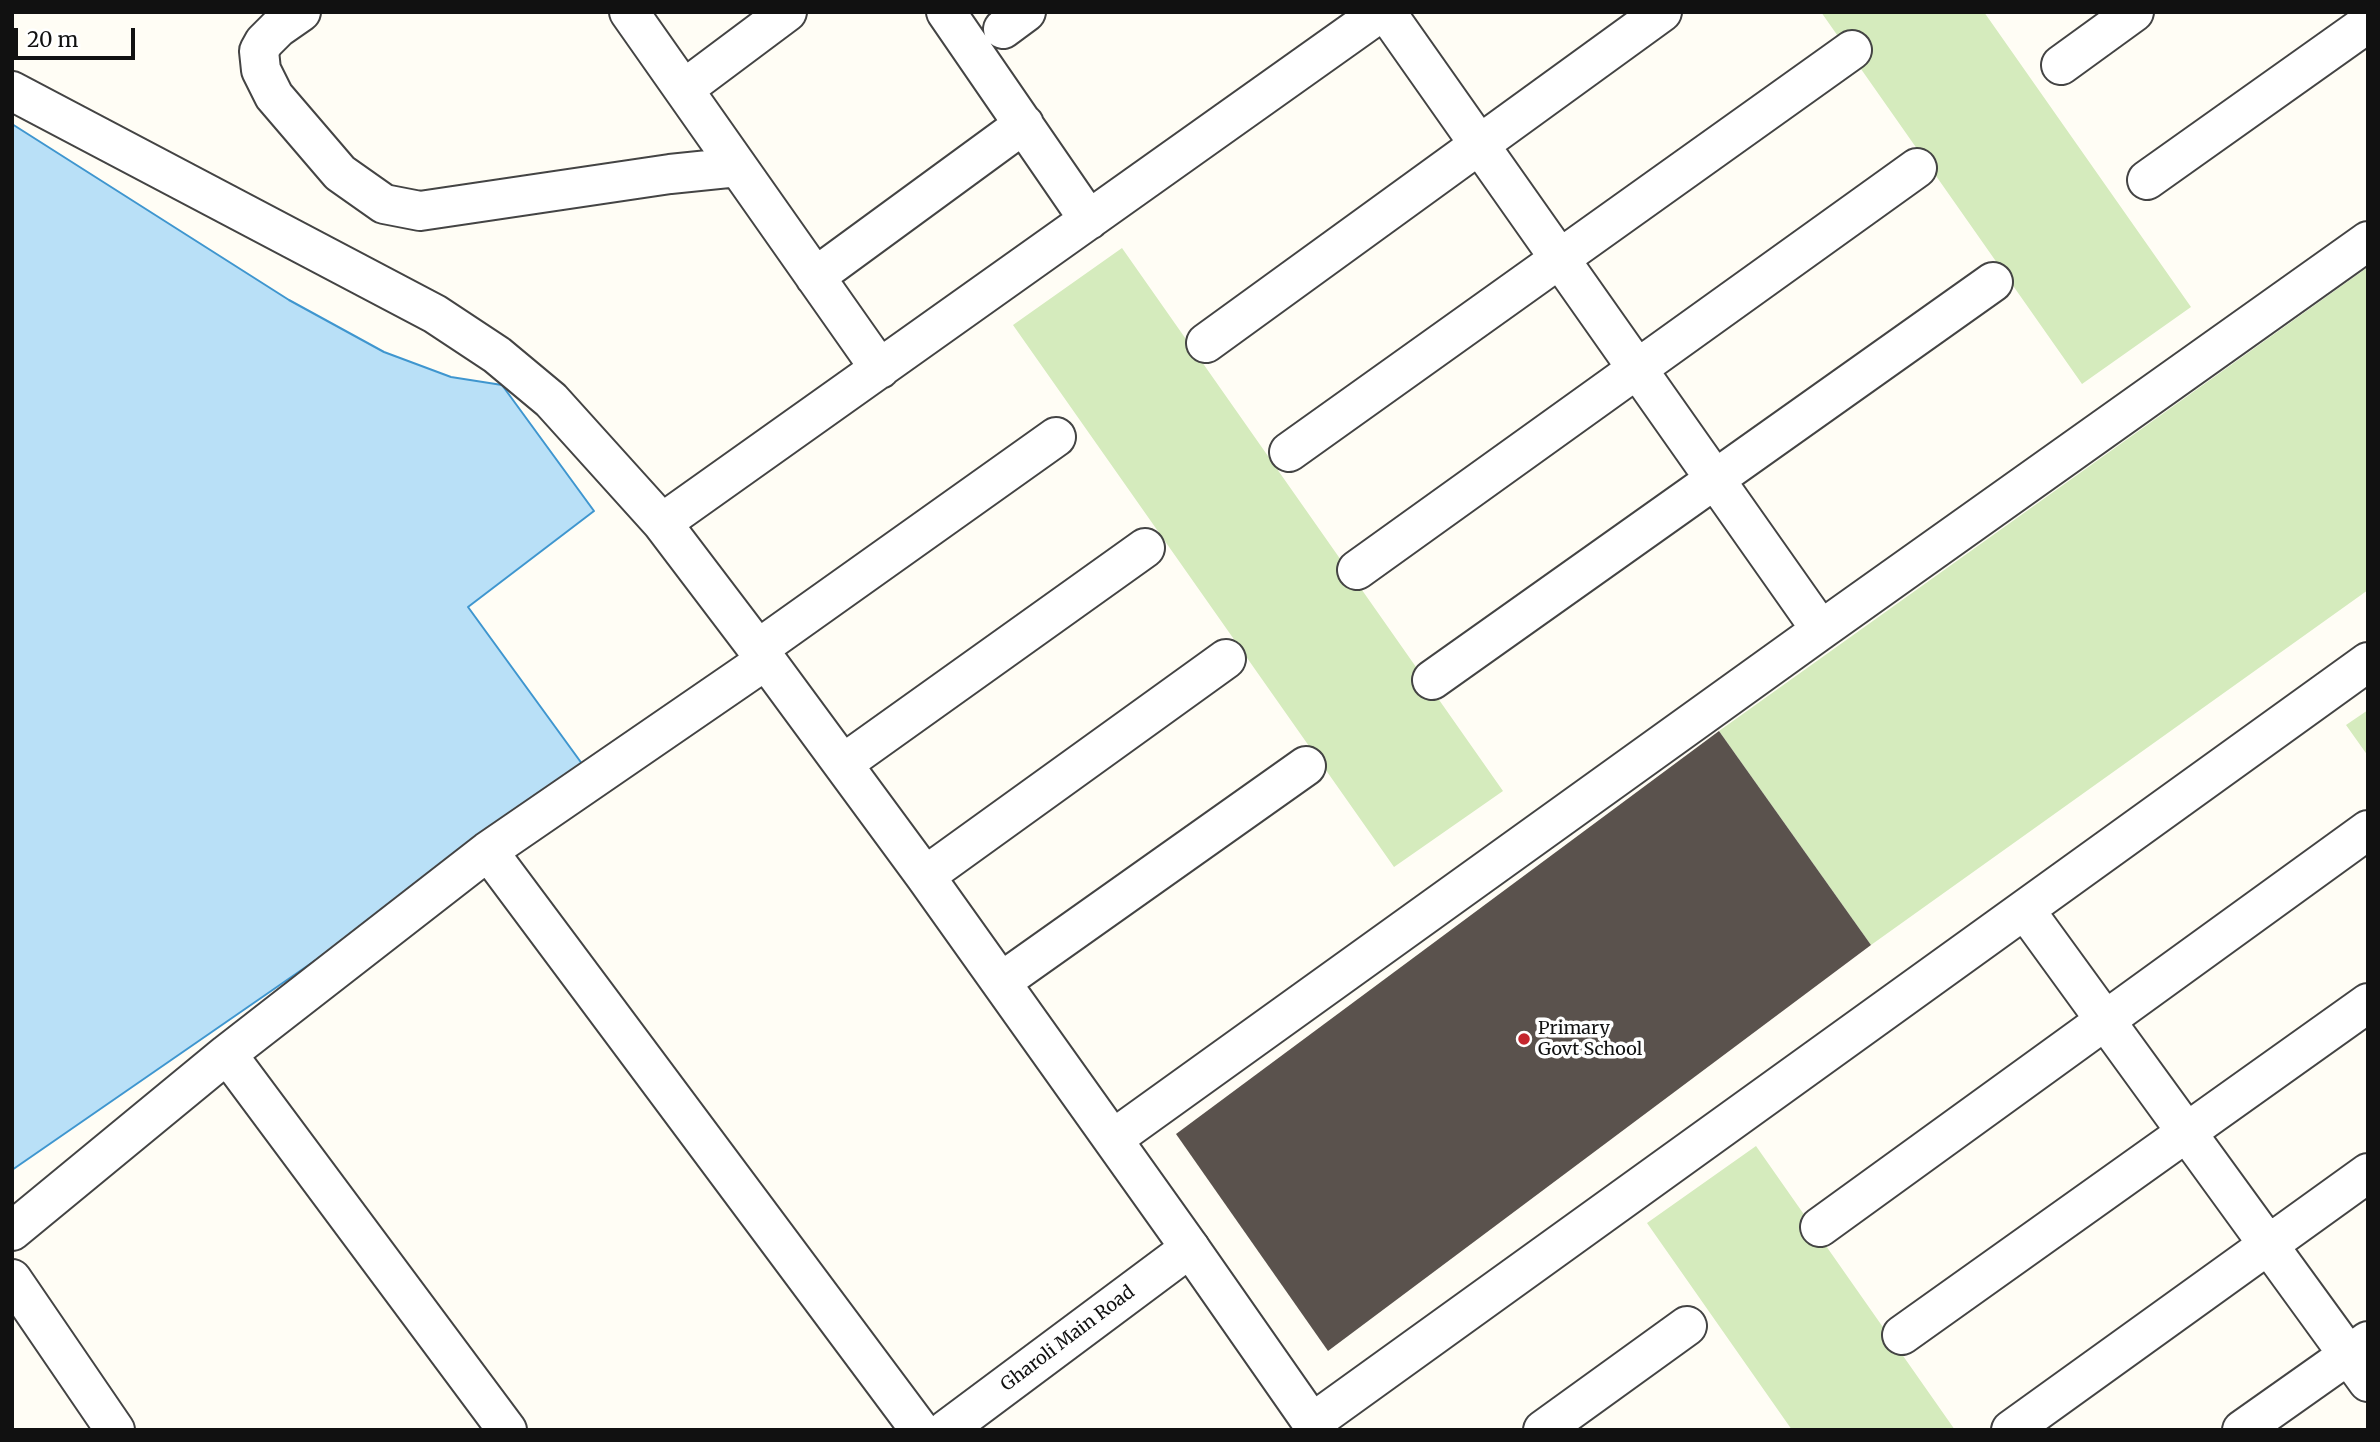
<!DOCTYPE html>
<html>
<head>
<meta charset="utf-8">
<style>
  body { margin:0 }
  #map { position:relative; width:2380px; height:1442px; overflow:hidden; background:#fffdf5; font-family:Merriweather,serif }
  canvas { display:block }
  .frame { position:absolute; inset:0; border:14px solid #111; pointer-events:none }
  .scale { position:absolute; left:14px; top:28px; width:121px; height:32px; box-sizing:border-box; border:4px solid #111; border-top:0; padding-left:9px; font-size:21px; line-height:24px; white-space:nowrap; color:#111; -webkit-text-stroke:5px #fff; paint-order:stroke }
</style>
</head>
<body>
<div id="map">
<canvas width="2380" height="1442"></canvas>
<div class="frame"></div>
<div class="scale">20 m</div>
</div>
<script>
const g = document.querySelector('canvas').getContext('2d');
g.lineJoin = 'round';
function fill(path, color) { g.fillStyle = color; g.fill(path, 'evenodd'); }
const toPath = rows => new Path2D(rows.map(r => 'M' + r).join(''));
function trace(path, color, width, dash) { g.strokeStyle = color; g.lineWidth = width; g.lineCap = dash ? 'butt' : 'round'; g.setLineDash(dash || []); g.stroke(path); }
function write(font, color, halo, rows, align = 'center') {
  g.font = font + ' Merriweather,serif'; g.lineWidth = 7; g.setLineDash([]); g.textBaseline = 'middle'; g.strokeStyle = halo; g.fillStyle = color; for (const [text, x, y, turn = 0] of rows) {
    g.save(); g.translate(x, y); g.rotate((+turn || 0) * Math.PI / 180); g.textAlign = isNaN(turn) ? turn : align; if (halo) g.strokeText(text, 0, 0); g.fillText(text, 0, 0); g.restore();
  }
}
fill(toPath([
  [1821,12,1984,12,2191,307,2082,384],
  [1122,248,1503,791,1394,867,1013,325],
  [2368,267,2368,590,1871,945,1719,731],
  [2368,710,2368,756,2346,725],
  [1756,1146,1955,1430,1792,1430,1647,1223]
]), '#d5ebbd');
const water = toPath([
  [12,124,289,300,384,352,451,377,502,385,594,511,468,607,588,772,12,1170,12,124]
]);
fill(water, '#b9e0f7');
trace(water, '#3f96cf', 2);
fill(toPath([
  [1719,731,1871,945,1328,1351,1176,1134]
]), '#5a524d');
const minor = toPath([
  [301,12,278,28,264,42,259,51,261,70,274,96,340,173,384,204,420,211,670,174,738,167],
  [629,12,880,369],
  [946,12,1089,220],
  [1386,12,1821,630],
  [1003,29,1026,12],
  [2061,65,2134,12],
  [684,89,787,12],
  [12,91,435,314,497,355,551,400,662,523,766,660,925,876,1190,1248],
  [2147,180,2368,23],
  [815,277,1024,124],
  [1206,343,1662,12],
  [1289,452,1852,50],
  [662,523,1381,12],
  [1357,570,1917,168],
  [758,649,1056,437],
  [1432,680,1993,282],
  [844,763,1145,548],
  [488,851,920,1430],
  [925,876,1226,659],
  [2025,910,2368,1382],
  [1001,982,1306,766],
  [227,1054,507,1430],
  [1113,1139,1821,630,2368,241],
  [1820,1227,2368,830],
  [12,1231,227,1054,488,851,766,660],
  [12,1279,115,1430],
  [1902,1335,2368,1003],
  [1312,1423,2368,662],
  [1543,1430,1687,1326],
  [2011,1430,2368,1173],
  [2242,1430,2368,1341]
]);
const tertiary = toPath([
  [946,1430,1190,1248,1317,1430]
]);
trace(minor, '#444', 42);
trace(tertiary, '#444', 42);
trace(minor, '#fff', 38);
trace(tertiary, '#fff', 38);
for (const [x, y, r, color] of [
  [1524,1039,7,"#c4262e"]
]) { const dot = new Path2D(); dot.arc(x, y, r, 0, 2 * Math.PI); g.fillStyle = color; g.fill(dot); trace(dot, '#fff', 2.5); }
write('18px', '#111', '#fff', [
  ["Primary",1538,1029],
  ["Govt School",1538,1050]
], 'left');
write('18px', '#111', '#fff', [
  ["Gharoli Main Road",1068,1339,-37]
]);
</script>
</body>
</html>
